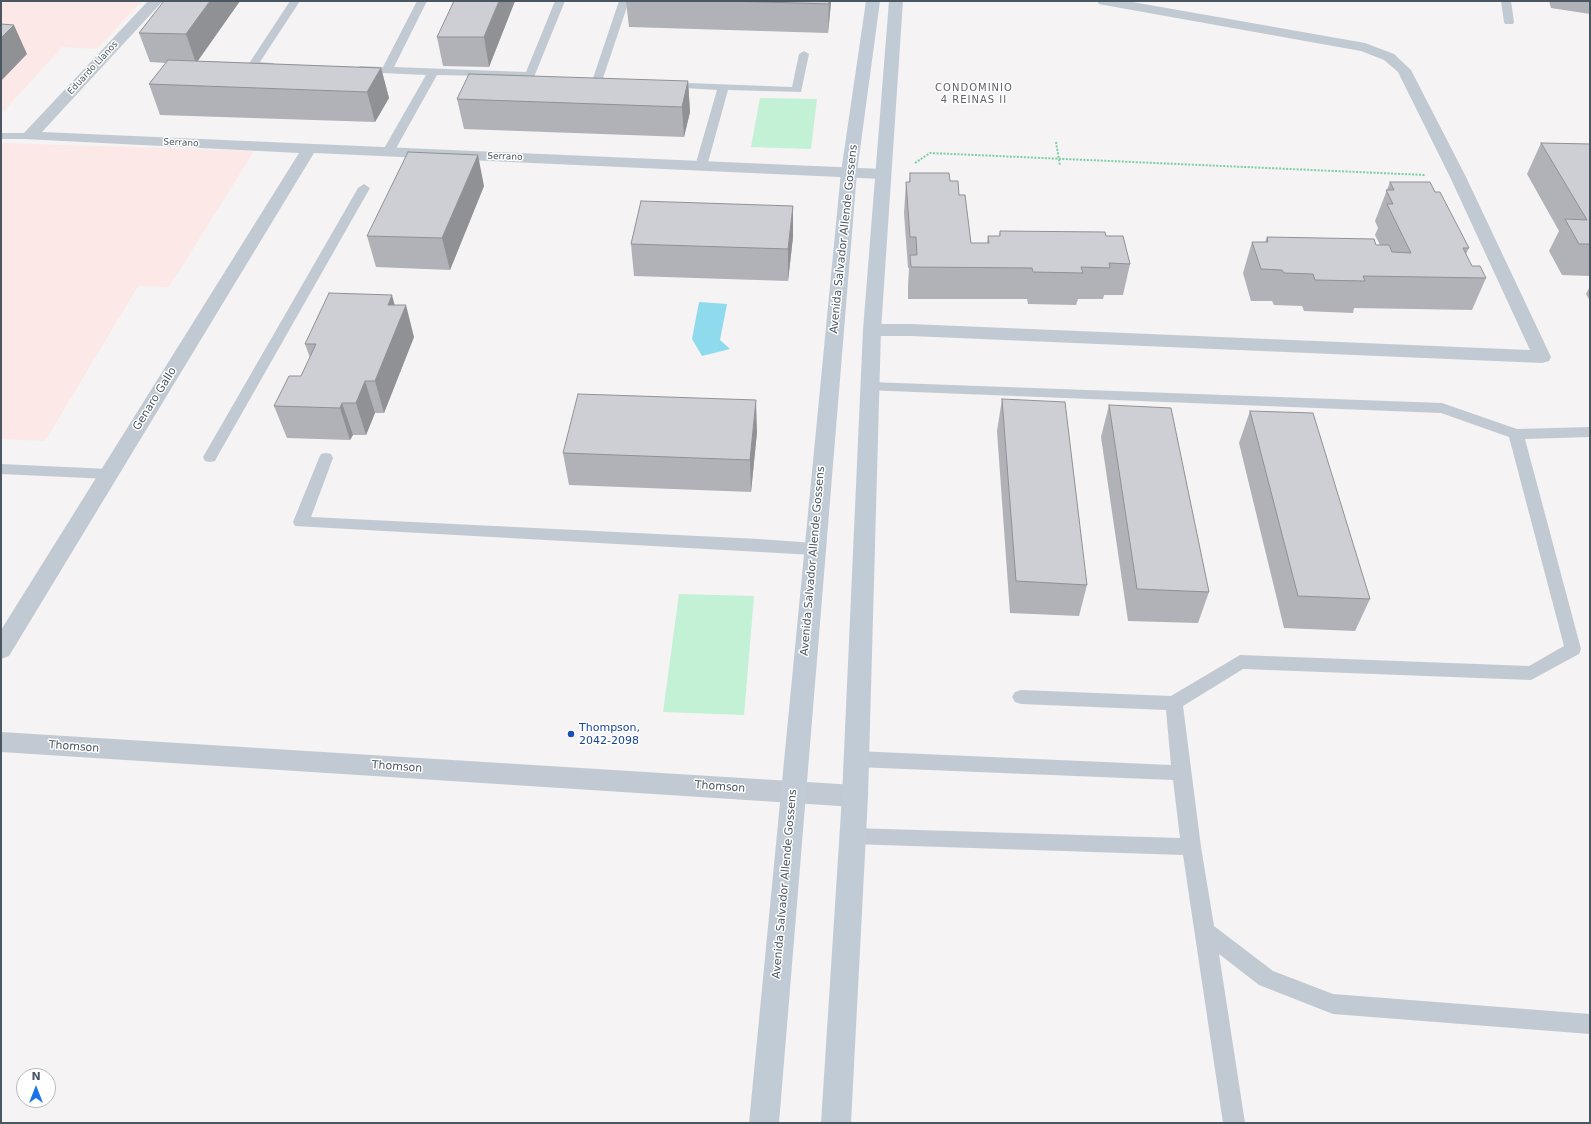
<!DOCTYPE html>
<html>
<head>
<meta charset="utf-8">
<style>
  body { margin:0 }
  #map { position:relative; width:1591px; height:1124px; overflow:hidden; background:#f5f3f3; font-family:"DejaVu Sans",sans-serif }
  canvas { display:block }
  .frame { position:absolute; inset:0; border:2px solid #4a5661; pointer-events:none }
  .north { position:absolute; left:16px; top:1068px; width:40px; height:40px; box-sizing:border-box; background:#fff; border:1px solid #b7bbc0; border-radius:50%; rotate:0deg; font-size:11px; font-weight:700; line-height:16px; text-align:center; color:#4a5661 }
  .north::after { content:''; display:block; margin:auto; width:14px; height:18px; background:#1a73e8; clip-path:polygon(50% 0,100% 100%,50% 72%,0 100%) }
</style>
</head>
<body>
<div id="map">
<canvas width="1591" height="1124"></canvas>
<div class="frame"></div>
<div class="north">N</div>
</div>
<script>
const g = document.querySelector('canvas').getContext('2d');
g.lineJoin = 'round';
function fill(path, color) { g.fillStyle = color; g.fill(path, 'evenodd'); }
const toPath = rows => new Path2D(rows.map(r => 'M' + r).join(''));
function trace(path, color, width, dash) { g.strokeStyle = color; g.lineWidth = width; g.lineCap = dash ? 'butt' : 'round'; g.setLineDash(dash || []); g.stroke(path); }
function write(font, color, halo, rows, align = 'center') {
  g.font = font + ' "DejaVu Sans",sans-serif'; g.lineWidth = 3; g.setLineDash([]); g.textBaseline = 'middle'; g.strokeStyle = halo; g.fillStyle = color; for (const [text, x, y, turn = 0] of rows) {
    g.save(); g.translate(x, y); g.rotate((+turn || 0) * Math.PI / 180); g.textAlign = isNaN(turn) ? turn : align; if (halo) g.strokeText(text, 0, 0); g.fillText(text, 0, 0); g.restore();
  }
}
fill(toPath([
  [1,1,142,1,97,49,62,47,1,114],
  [1,143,254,151,169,287,138,286,45,441,1,439]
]), '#fce8e6');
fill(toPath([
  [760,98,817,99,811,149,751,147],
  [679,594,754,596,744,715,663,712]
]), '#c3f1d5');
fill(toPath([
  [699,302,727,304,720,340,730,349,702,356,692,339]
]), '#90daee');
trace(toPath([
  [1056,142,1060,166],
  [915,163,930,153,1425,175]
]), '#7ad0a6', 2, [2, 1.5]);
fill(toPath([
  [290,1,300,1,260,62,273,63,278,66,273,69,249,67,248,65,290,1],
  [417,1,427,1,394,67,526,72,555,1,565,1,534,77,437,75,394,152,388,155,382,152,426,75,360,72,355,69,360,66,383,67,417,1],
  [619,1,629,1,603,78,614,79,619,82,614,85,593,83,592,81,619,1],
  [1501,1,1511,1,1514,22,1513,24,1505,24,1504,22,1501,1],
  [804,51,809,54,801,92,728,90,707,166,701,170,697,168,695,166,717,90,667,87,662,84,663,82,792,87,799,54,804,51],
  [1,133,30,133,36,136,30,139,1,139,1,133],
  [364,184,370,188,217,457,215,461,210,462,205,461,203,457,358,188,364,184],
  [870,382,1442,403,1517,429,1590,427,1590,437,1525,439,1581,649,1579,654,1531,680,1243,669,1183,706,1201,847,1214,926,1273,971,1333,994,1590,1014,1590,1034,1333,1014,1259,985,1219,954,1245,1123,1223,1123,1183,855,852,844,845,842,843,836,845,830,852,828,1180,838,1173,780,856,767,850,764,847,759,850,754,856,751,1171,765,1166,710,1021,704,1015,702,1012,697,1015,692,1021,690,1171,696,1240,655,1529,666,1564,646,1509,437,1441,413,865,390,863,387,865,384,870,382],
  [326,453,331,454,333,458,311,517,759,539,814,543,820,545,822,549,820,553,814,555,295,526,293,522,319,458,321,454,326,453],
  [1,464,109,469,114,470,117,474,114,478,109,479,1,474,1,464]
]), '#c1cad2');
fill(toPath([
  [148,1,163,1,42,132,883,169,889,171,891,174,889,177,883,179,314,153,9,656,1,659,1,630,299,153,24,139,22,136,24,133,148,1],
  [1097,1,1127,1,1365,43,1394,54,1411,70,1466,177,1551,357,1549,361,1542,363,911,336,872,336,865,334,863,330,865,326,872,324,911,324,1530,350,1450,177,1398,72,1384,60,1361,51,1104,5,1099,4,1097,1],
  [1,732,855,785,864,788,868,796,864,804,855,807,1,752,1,732]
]), '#c1cad2');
fill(toPath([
  [866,1,880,1,857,172,779,1123,749,1123,841,172,866,1],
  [889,1,903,1,881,330,868,796,851,1123,821,1123,842,796,863,330,889,1]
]), '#c1cbd6');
fill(toPath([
  [240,1,198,61,381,68,389,98,375,122,160,115,149,84,166,63,150,62,139,33],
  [515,1,489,67,443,66,437,37],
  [626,1,831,1,830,13,828,33,629,27],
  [1549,1,1590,1,1590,14,1551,8],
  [688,81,690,112,684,137,464,129,457,99],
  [1541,143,1590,144,1590,276,1562,275,1549,251,1559,231,1527,174],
  [910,173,950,181,959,195,971,243,987,243,988,236,999,236,1000,231,1106,236,1130,264,1123,295,1104,295,1103,299,1078,299,1076,305,1028,304,1027,299,908,299,908,286,909,268,908,268,904,213,906,182,909,182],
  [1390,182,1435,192,1469,248,1466,254,1472,266,1486,278,1472,310,1354,308,1353,313,1304,311,1302,306,1274,305,1272,301,1251,301,1243,273,1252,242,1265,242,1267,237,1380,245,1375,235,1378,228,1375,221],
  [484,186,450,270,376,267,367,236],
  [793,206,793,237,788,281,634,276,631,244],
  [1590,286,1590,301,1586,294],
  [395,305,414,337,384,413,375,413,366,435,353,435,350,440,287,438,274,406,301,376,310,358,305,344],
  [1002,399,1087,585,1079,616,1010,613,997,431],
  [1109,405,1209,592,1198,623,1128,621,1101,437],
  [1250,411,1370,599,1355,631,1284,628,1239,443],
  [757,432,751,492,569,485,563,453]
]), '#b0b2b7');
fill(toPath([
  [210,1,240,1,196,63,186,34],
  [499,1,515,1,489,67,484,37],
  [829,1,831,1,830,13,828,33],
  [14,25,27,54,1,81,1,38],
  [381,68,389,98,375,122,367,92],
  [688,81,690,112,684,137,682,107],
  [478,155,484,186,450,270,442,238],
  [793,206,793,237,788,281,788,249],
  [392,295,399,321,406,305,414,337,384,413,375,381,388,305],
  [365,381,375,413,366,435,356,403],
  [756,400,757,432,751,492,750,460],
  [342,403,353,435,350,440,340,408]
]), '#909195');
const building = toPath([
  [164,1,210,1,186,34,139,33,164,1],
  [454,1,499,1,484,37,437,37,454,1],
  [729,1,829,1,829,4,729,1],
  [1,24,14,25,1,38,1,24],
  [168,60,381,68,367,92,149,84,168,60],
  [469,74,688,81,682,107,457,99,469,74],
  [1541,143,1590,144,1590,244,1579,244,1565,219,1587,220,1541,143],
  [408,152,478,155,442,238,367,236,408,152],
  [910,173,949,173,950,181,958,181,959,195,965,195,971,243,989,243,988,236,1000,236,1000,231,1105,232,1106,236,1123,236,1130,264,1109,263,1110,268,1081,267,1083,273,1033,272,1032,268,911,267,910,255,917,255,916,237,910,237,906,182,910,182,910,173],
  [1390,182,1430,182,1435,192,1440,192,1469,248,1463,248,1472,266,1480,266,1486,278,1363,276,1365,281,1315,280,1313,274,1284,273,1282,270,1261,269,1252,242,1268,242,1267,237,1374,239,1376,245,1389,245,1392,252,1411,253,1387,204,1393,204,1386,190,1394,190,1390,182],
  [641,201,793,206,788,249,631,244,641,201],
  [329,293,392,295,388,305,406,305,375,381,365,381,356,403,342,403,340,408,274,406,289,376,301,376,316,344,305,344,329,293],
  [578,394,756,400,750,460,563,453,578,394],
  [1002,399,1065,402,1087,585,1016,581,1002,399],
  [1109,405,1171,408,1209,592,1137,589,1109,405],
  [1250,411,1313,413,1370,599,1298,596,1250,411]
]);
fill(building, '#cdcfd5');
trace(building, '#909195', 1);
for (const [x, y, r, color] of [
  [571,734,4,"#1a4fb4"]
]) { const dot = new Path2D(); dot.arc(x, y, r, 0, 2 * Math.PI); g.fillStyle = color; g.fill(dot); trace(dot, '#fff', 1.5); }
write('9px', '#4a5661', '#fff', [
  ["Eduardo Llanos",93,68,-47],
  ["Serrano",181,143,3],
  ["Serrano",505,157,2]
]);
g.letterSpacing = '1px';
write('10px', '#5f6368', '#fff', [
  ["CONDOMINIO",974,88],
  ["4 REINAS II",974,100]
]);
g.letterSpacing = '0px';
write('11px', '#4a5661', '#fff', [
  ["Avenida Salvador Allende Gossens",844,239,-84],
  ["Genaro Gallo",155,399,-58],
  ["Avenida Salvador Allende Gossens",813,561,-85],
  ["Thomson",74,747,4],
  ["Thomson",397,767,4],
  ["Thomson",720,787,4],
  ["Avenida Salvador Allende Gossens",785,884,-85]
]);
write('11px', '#164399', '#fff', [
  ["Thompson,",579,728],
  ["2042-2098",579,741]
], 'left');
</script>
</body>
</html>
